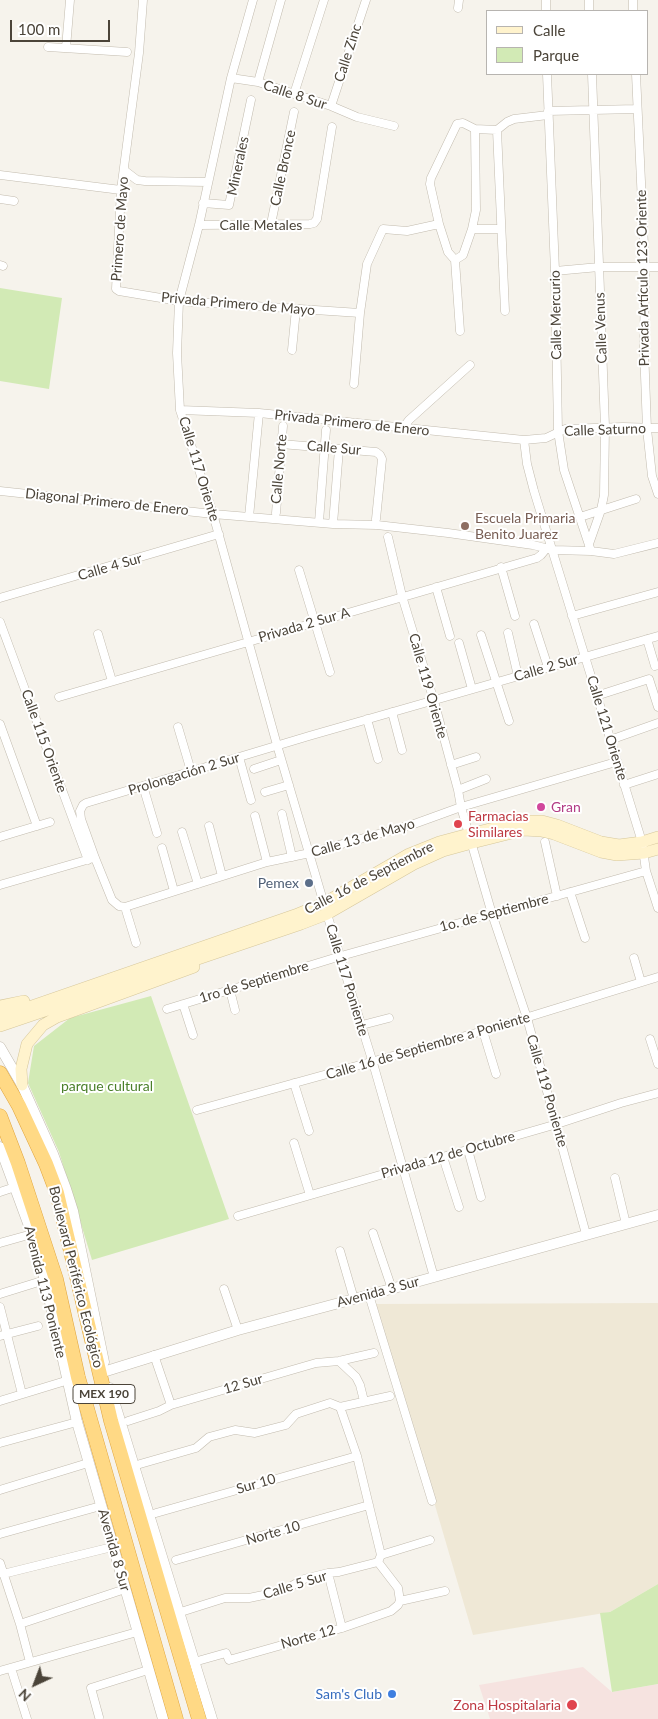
<!DOCTYPE html>
<html>
<head>
<meta charset="utf-8">
<style>
  body { margin:0 }
  #map { position:relative; width:658px; height:1719px; overflow:hidden; background:#f6f3ec; font-family:Lato,sans-serif }
  canvas { display:block }
  .legend { position:absolute; left:486px; top:10px; width:162px; height:65px; box-sizing:border-box; background:#fff; border:1px solid #b7b4b0; margin:0; padding:6px 9px; list-style:none; font-size:15px; color:#4b4439 }
  .legend li { display:flex; align-items:center; gap:10px; height:25px }
  .legend b { width:25px; border:1px solid #b7b4b0 }
  .north { position:absolute; left:10px; top:1659px; width:50px; height:50px; -webkit-text-stroke:4px #fff; paint-order:stroke; rotate:223deg; font-size:14px; font-weight:700; line-height:20px; text-align:center; color:#4b4439 }
  .north::after { content:''; display:block; margin:auto; width:18px; height:22px; background:#4b4439; clip-path:polygon(50% 0,100% 100%,50% 72%,0 100%) }
  .scale { position:absolute; left:10px; top:20px; width:100px; height:22px; box-sizing:border-box; border:2px solid #4b4439; border-top:0; padding-left:6px; font-size:15px; line-height:18px; white-space:nowrap; color:#4b4439; -webkit-text-stroke:4px #fff; paint-order:stroke }
</style>
</head>
<body>
<div id="map">
<canvas width="658" height="1719"></canvas>
<ul class="legend">
<li><b style="height:6px;background:#fff3cd"></b>Calle</li>
<li><b style="height:14px;background:#d2eab5"></b>Parque</li>
</ul>
<div class="north">N</div>
<div class="scale">100 m</div>
</div>
<script>
const g = document.querySelector('canvas').getContext('2d');
g.lineJoin = 'round';
function fill(path, color) { g.fillStyle = color; g.fill(path, 'evenodd'); }
const toPath = rows => new Path2D(rows.map(r => 'M' + r).join(''));
function trace(path, color, width, dash) { g.strokeStyle = color; g.lineWidth = width; g.lineCap = dash ? 'butt' : 'round'; g.setLineDash(dash || []); g.stroke(path); }
function write(font, color, halo, rows, align = 'center') {
  g.font = font + ' Lato,sans-serif'; g.lineWidth = 4; g.setLineDash([]); g.textBaseline = 'middle'; g.strokeStyle = halo; g.fillStyle = color; for (const [text, x, y, turn = 0] of rows) {
    g.save(); g.translate(x, y); g.rotate((+turn || 0) * Math.PI / 180); g.textAlign = isNaN(turn) ? turn : align; if (halo) g.strokeText(text, 0, 0); g.fillText(text, 0, 0); g.restore();
  }
}
fill(toPath([
  [658,1303,658,1584,610,1612,473,1635,376,1304]
]), '#efe8d6');
fill(toPath([
  [583,1667,612,1692,658,1684,658,1719,490,1719,479,1685]
]), '#f6e3e0');
fill(toPath([
  [0,288,62,298,49,389,0,381],
  [151,996,229,1219,92,1260,59,1152,28,1083,34,1046,70,1018],
  [658,1584,658,1684,612,1692,600,1613,610,1612]
]), '#d2eab5');
const minor = toPath([
  [143,0,139,53,121,190,116,289,119,291,179,301,360,313],
  [253,0,231,78,199,225,179,301,177,353,180,410,213,514,277,745,327,914,373,1063,434,1277],
  [546,0,546,11],
  [589,0,589,11],
  [633,0,633,11],
  [458,8,459,0],
  [48,47,127,52],
  [66,48,70,0],
  [547,74,555,271,558,431,564,470,591,551],
  [636,74,645,268,644,348,647,429,652,476,658,494],
  [231,78,258,82,331,106,357,117,394,126],
  [258,82,281,0],
  [294,94,324,0],
  [331,106,366,0],
  [548,111,637,109],
  [497,130,505,311],
  [124,170,137,180,145,181,207,182],
  [0,175,121,190],
  [0,199,14,201],
  [203,203,229,205,251,100],
  [271,224,294,112],
  [439,224,430,184,431,178,457,124,463,123,475,129,497,130,507,122,514,119,548,115],
  [199,225,310,224,314,223,317,219,332,127],
  [472,229,476,210,475,129],
  [455,260,460,331],
  [455,260,463,255,472,229,501,229],
  [0,265,3,266],
  [555,271,599,267,658,267],
  [292,350,296,309],
  [354,384,360,313,367,264,383,229,407,231,439,224,448,252,455,260],
  [180,410,259,413,524,440,546,438,565,429,623,427,658,428],
  [403,428,409,420,470,365],
  [524,440,527,464,534,491,642,842,646,871,658,908],
  [281,444,376,452,380,455,382,459,376,519],
  [0,491,213,514,333,524,377,525,448,533,533,545,553,550,591,551,614,554,658,543],
  [276,513,283,426],
  [249,517,259,413],
  [580,517,636,499],
  [319,522,326,430],
  [333,524,339,449],
  [388,537,402,596,434,701,458,790,461,807,492,914,527,1018,586,1234],
  [589,544,601,510,604,495,605,427,592,74],
  [501,567,515,616],
  [299,570,330,672],
  [436,587,450,636],
  [0,598,219,534],
  [572,616,658,592],
  [0,622,88,860],
  [534,624,548,667],
  [508,633,518,676],
  [98,634,112,681],
  [481,635,509,721],
  [647,639,655,666],
  [459,643,472,689],
  [596,696,649,679,658,707],
  [59,697,537,558,541,555,546,549],
  [392,712,402,750],
  [367,719,378,759],
  [0,724,37,826],
  [178,727,191,771],
  [610,740,658,723],
  [239,757,251,800],
  [616,762,461,807,414,824,310,853,267,862,125,907,119,906,112,900,95,858,81,819,80,811,83,805,86,803,309,736,658,636],
  [451,765,476,757],
  [254,769,281,760],
  [624,785,658,774],
  [143,786,157,833],
  [458,790,486,779],
  [265,792,289,785],
  [282,814,292,857],
  [255,816,267,862],
  [209,826,222,876],
  [182,832,198,884],
  [0,837,50,822],
  [545,842,557,896],
  [162,848,174,891],
  [0,885,90,859],
  [570,892,585,938],
  [125,907,136,943],
  [634,958,641,982],
  [230,990,235,1010],
  [183,1004,193,1035],
  [167,1009,341,956,646,871],
  [362,1025,389,1018],
  [483,1031,496,1074],
  [650,1039,658,1064],
  [294,1083,309,1131],
  [197,1110,483,1031,658,977],
  [294,1143,310,1195],
  [468,1150,481,1197],
  [443,1157,459,1207],
  [615,1178,626,1224],
  [0,1192,15,1187],
  [238,1216,557,1124,621,1103,658,1093],
  [373,1233,392,1289],
  [0,1243,32,1234],
  [340,1251,354,1299],
  [224,1289,238,1330],
  [0,1294,45,1280],
  [369,1295,432,1501],
  [0,1307,22,1394],
  [0,1336,38,1326],
  [154,1355,171,1405],
  [339,1361,356,1377,360,1385,364,1401],
  [0,1401,72,1379],
  [340,1407,357,1456,381,1555],
  [128,1421,159,1411,171,1405,316,1363,339,1361,374,1353],
  [0,1443,77,1422],
  [140,1464,196,1448,209,1437,235,1430,255,1433,286,1425,296,1414,330,1403,340,1407,390,1396],
  [0,1490,88,1463],
  [156,1513,357,1456],
  [0,1534,97,1507],
  [176,1560,369,1505],
  [378,1562,398,1588,400,1601],
  [0,1563,20,1624,30,1662],
  [328,1573,342,1628],
  [3,1574,112,1547],
  [184,1611,225,1598,249,1598,273,1593,288,1588,304,1579,328,1573,339,1572,378,1562,381,1555,430,1540],
  [20,1624,125,1589],
  [194,1662,226,1653,229,1660,342,1628,391,1611,398,1605,400,1601,445,1591],
  [11,1668,27,1719],
  [0,1671,137,1632],
  [99,1717,91,1688,148,1670]
]);
const tertiary = toPath([
  [0,1047,22,1085,53,1154,66,1189,73,1211,104,1362],
  [0,1147,32,1234,45,1280,77,1422,163,1719],
  [100,1373,238,1330,369,1295,658,1215],
  [110,1388,212,1719]
]);
const secondary = toPath([
  [0,1006,24,1001],
  [0,1017,295,915,324,903,409,854,439,842,469,834,523,821,542,821,557,825,601,842,619,845,642,842,658,837],
  [0,1026,301,924,327,914,414,864,443,851,472,843,524,830,541,831,554,834,601,852,617,855,644,853,658,849],
  [22,1085,21,1069,27,1044,43,1025,57,1017,194,967]
]);
const trunk = toPath([
  [0,1073,19,1106,46,1164,57,1193,111,1421,199,1719],
  [0,1116,18,1163,56,1279,78,1377,176,1719]
]);
trace(minor, '#c2bbae', 9);
trace(tertiary, '#c2bbae', 11);
trace(secondary, '#d6c79b', 12);
trace(trunk, '#e0a43c', 15);
trace(minor, '#fff', 8);
trace(tertiary, '#fff', 10);
trace(secondary, '#fff3cd', 11);
trace(trunk, '#ffd985', 14);
for (const [x, y, r, color] of [
  [465,526,5,"#8d6e63"],
  [541,807,5,"#d1479c"],
  [458,824,5,"#e0444e"],
  [309,883,5,"#5c6f8a"],
  [392,1694,5,"#3f7fe0"],
  [572,1705,6,"#e0444e"]
]) { const dot = new Path2D(); dot.arc(x, y, r, 0, 2 * Math.PI); g.fillStyle = color; g.fill(dot); trace(dot, '#fff', 2); }
for (const [x, y, w] of [
  [104,1394,62]
]) { const box = new Path2D(); box.roundRect(x - w / 2, y - 9.5, w, 19, 4); g.fillStyle = '#fff'; g.fill(box); trace(box, '#4b4439', 1); }
write('bold 12px', '#4b4439', null, [
  ["MEX 190",104,1394]
]);
write('14px', '#4b4439', '#fff', [
  ["Calle Zinc",348,53,-72],
  ["Calle 8 Sur",295,95,18],
  ["Minerales",238,166,-78],
  ["Calle Bronce",283,168,-78],
  ["Calle Metales",261,225],
  ["Primero de Mayo",120,229,-86],
  ["Privada Artículo 123 Oriente",643,278,-91],
  ["Privada Primero de Mayo",238,304,5],
  ["Calle Mercurio",556,315,-91],
  ["Calle Venus",601,328,-92],
  ["Privada Primero de Enero",352,423,6],
  ["Calle Saturno",605,430,-2],
  ["Calle Sur",334,448,5],
  ["Calle 117 Oriente",199,469,73],
  ["Calle Norte",279,469,-85],
  ["Diagonal Primero de Enero",107,502,6],
  ["Calle 4 Sur",110,567,-16],
  ["Privada 2 Sur A",304,625,-16],
  ["Calle 2 Sur",546,668,-16],
  ["Calle 119 Oriente",428,686,74],
  ["Calle 121 Oriente",607,728,73],
  ["Calle 115 Oriente",44,741,70],
  ["Prolongación 2 Sur",184,774,-17],
  ["Calle 13 de Mayo",363,838,-16],
  ["Calle 16 de Septiembre",369,878,-27],
  ["1o. de Septiembre",494,913,-15],
  ["Calle 117 Poniente",347,980,73],
  ["1ro de Septiembre",254,982,-17],
  ["Calle 16 de Septiembre a Poniente",428,1046,-16],
  ["Calle 119 Poniente",547,1091,74],
  ["Privada 12 de Octubre",448,1155,-16],
  ["Boulevard Periférico Ecológico",76,1277,76],
  ["Avenida 113 Poniente",45,1292,76],
  ["Avenida 3 Sur",378,1292,-15],
  ["12 Sur",243,1384,-16],
  ["Sur 10",256,1484,-16],
  ["Norte 10",273,1533,-16],
  ["Avenida 8 Sur",114,1550,74],
  ["Calle 5 Sur",295,1585,-17],
  ["Norte 12",308,1637,-16]
]);
write('14px', '#785e54', '#fff', [
  ["Escuela Primaria",475,518],
  ["Benito Juarez",475,534]
], 'left');
write('14px', '#b23c85', '#fff', [
  ["Gran",551,807]
], 'left');
write('14px', '#be3a42', '#fff', [
  ["Farmacias",468,816],
  ["Similares",468,832],
  ["Zona Hospitalaria",561,1705,"right"]
], 'left');
write('14px', '#4e5e75', '#fff', [
  ["Pemex",299,883]
], 'right');
write('14px', '#4a7f2a', '#fff', [
  ["parque cultural",107,1086]
]);
write('14px', '#366cbe', '#fff', [
  ["Sam's Club",382,1694]
], 'right');
</script>
</body>
</html>
